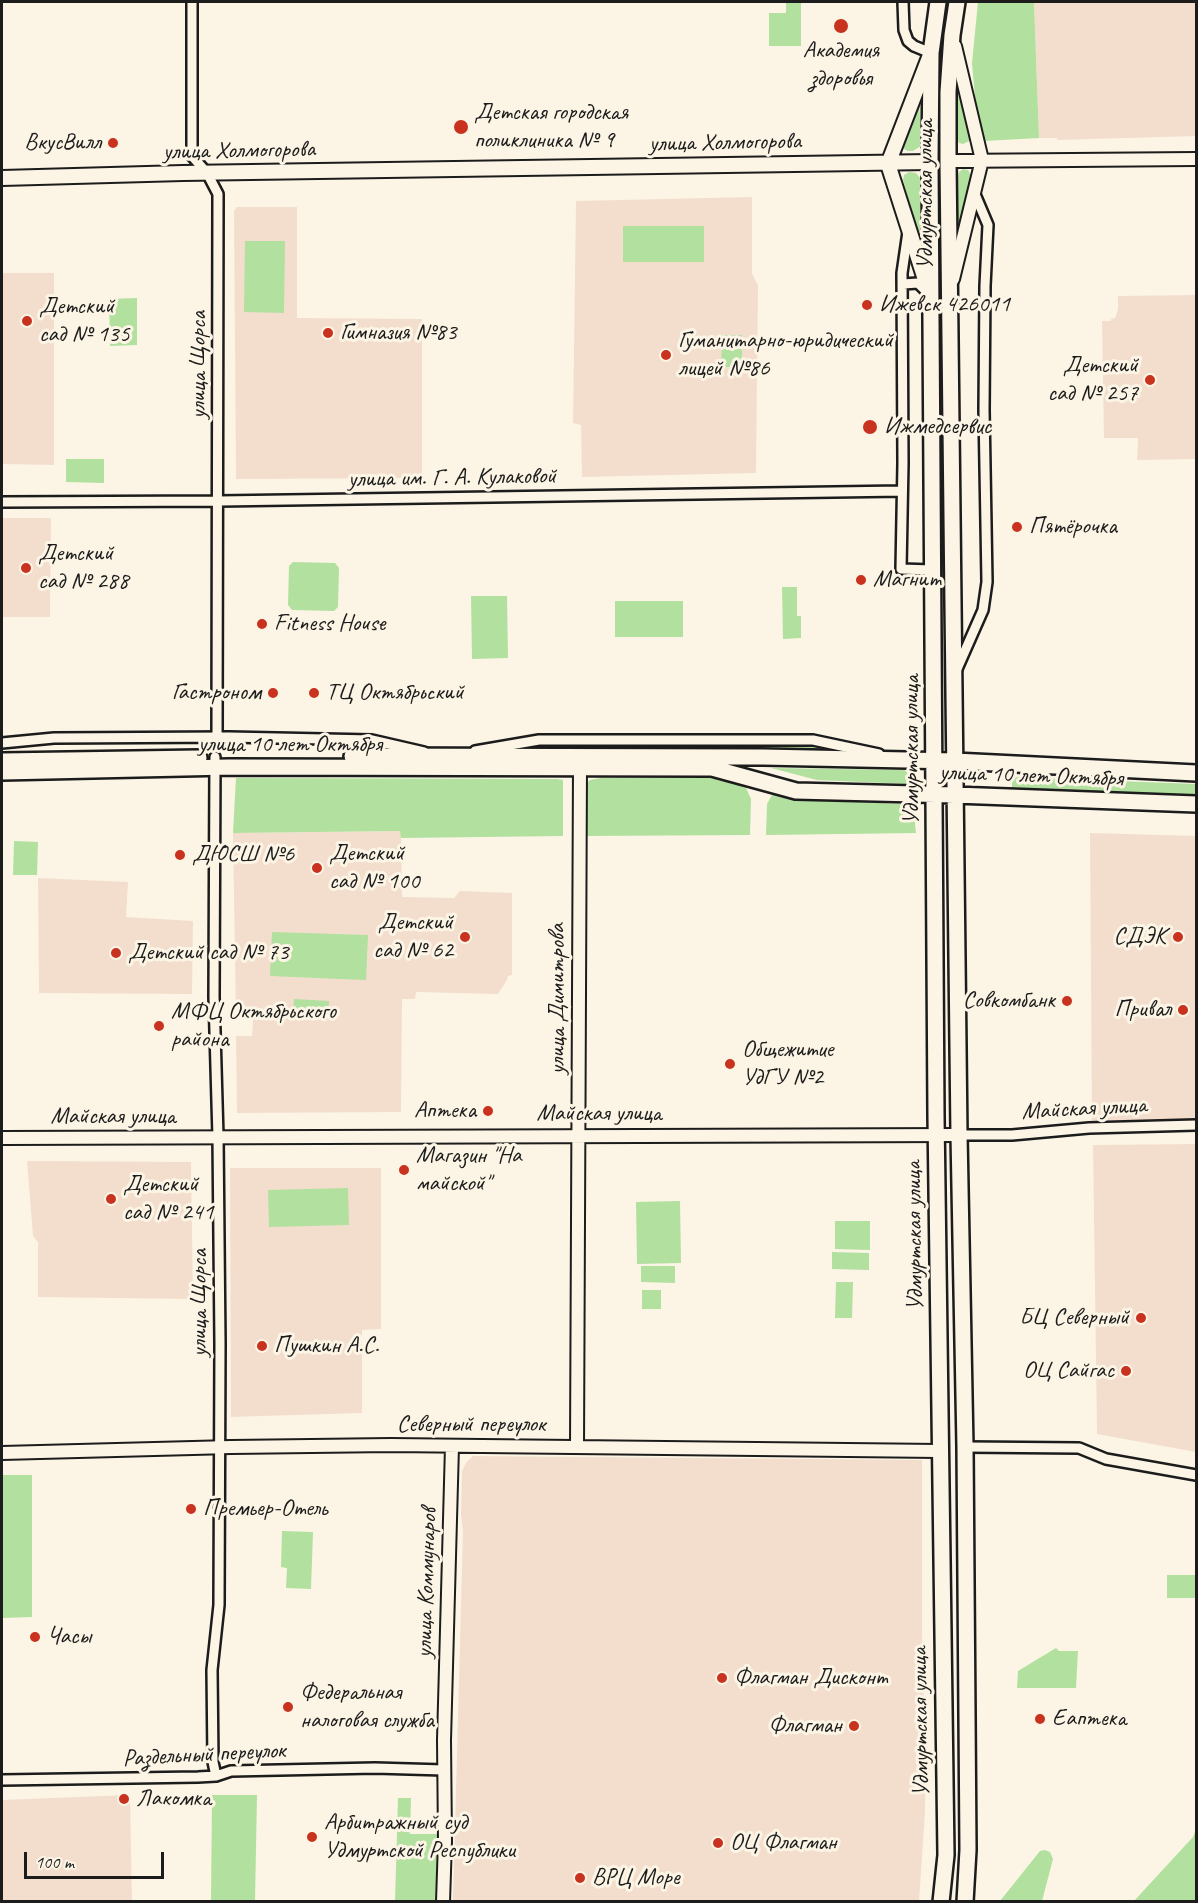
<!DOCTYPE html>
<html>
<head>
<meta charset="utf-8">
<style>
  body { margin:0 }
  #map { position:relative; width:1198px; height:1903px; overflow:hidden; background:#fcf5e5; font-family:Caveat,sans-serif }
  canvas { display:block }
  .frame { position:absolute; inset:0; border:3px solid #1c1c1c; pointer-events:none }
  .scale { position:absolute; left:24px; top:1852px; width:140px; height:27px; box-sizing:border-box; border:3px solid #1c1c1c; border-top:0; padding-left:8px; font-size:18px; line-height:21px; white-space:nowrap; color:#1c1c1c; -webkit-text-stroke:4px #fcf5e5; paint-order:stroke }
</style>
</head>
<body>
<div id="map">
<canvas width="1198" height="1903"></canvas>
<div class="frame"></div>
<div class="scale">100 m</div>
</div>
<script>
const g = document.querySelector('canvas').getContext('2d');
g.lineJoin = 'round';
function fill(path, color) { g.fillStyle = color; g.fill(path, 'evenodd'); }
const toPath = rows => new Path2D(rows.map(r => 'M' + r).join(''));
function trace(path, color, width, dash) { g.strokeStyle = color; g.lineWidth = width; g.lineCap = dash ? 'butt' : 'round'; g.setLineDash(dash || []); g.stroke(path); }
function write(font, color, halo, rows, align = 'center') {
  g.font = font + ' Caveat,sans-serif'; g.lineWidth = 6; g.setLineDash([]); g.textBaseline = 'middle'; g.strokeStyle = halo; g.fillStyle = color; for (const [text, x, y, turn = 0] of rows) {
    g.save(); g.translate(x, y); g.rotate((+turn || 0) * Math.PI / 180); g.textAlign = isNaN(turn) ? turn : align; if (halo) g.strokeText(text, 0, 0); g.fillText(text, 0, 0); g.restore();
  }
}
fill(toPath([
  [1034,2,1196,2,1196,136,1057,140,1057,138,1039,138],
  [752,197,752,274,758,285,756,473,582,477,581,425,573,423,576,201],
  [237,207,297,207,297,318,422,319,422,478,236,479,234,211],
  [2,273,54,273,54,465,2,464],
  [1196,295,1196,459,1137,460,1138,438,1104,438,1102,321,1111,321,1111,319,1115,318,1118,309,1118,296],
  [2,518,51,518,50,617,2,617],
  [401,831,402,897,454,898,460,891,512,893,512,975,508,976,507,980,498,994,416,992,415,999,402,999,401,1112,237,1113,236,1036,252,1036,253,1020,236,1019,233,833],
  [1090,833,1196,836,1196,1122,1092,1124],
  [38,878,128,882,126,917,193,921,192,994,39,993],
  [1196,1144,1196,1452,1097,1434,1093,1145],
  [27,1161,191,1162,193,1299,38,1297,38,1242,33,1236],
  [230,1168,381,1168,381,1329,362,1330,362,1413,231,1417],
  [473,1456,922,1460,922,1623,923,1690,926,1713,925,1812,919,1901,453,1901,463,1531,461,1515,462,1471,466,1463],
  [130,1795,132,1901,2,1901,2,1800]
]), '#f3decd');
fill(toPath([
  [786,2,801,2,801,46,769,46,769,13,786,13],
  [978,2,1034,2,1039,138,984,141,976,108,972,63],
  [957,89,970,137,969,141,963,144,959,143,957,139],
  [919,93,921,146,913,151,908,151,904,149,902,144],
  [963,169,968,170,971,175,958,229,957,178,959,172],
  [909,172,916,173,921,179,920,242,903,180,904,175],
  [623,226,704,226,704,262,623,262],
  [245,241,285,241,284,313,244,312],
  [137,298,137,345,110,346,109,299],
  [722,335,742,335,742,367,721,367],
  [66,459,104,459,104,483,66,482],
  [293,562,335,563,339,568,338,607,334,611,292,610,288,605,289,566],
  [782,587,797,587,797,616,801,616,801,638,783,639],
  [471,596,507,596,508,658,472,659],
  [615,601,683,601,683,637,615,637],
  [819,743,848,752,492,751,542,744],
  [771,768,904,770,910,774,910,780,906,784,817,780],
  [1012,777,1196,784,1196,798,1012,791],
  [236,778,557,779,563,780,563,836,401,838,400,831,233,833],
  [601,778,714,778,730,781,746,788,751,799,750,835,584,836,583,786,590,780],
  [772,795,779,795,800,799,900,804,907,807,914,814,916,833,766,835,767,804],
  [14,841,38,842,37,875,13,875],
  [272,932,368,935,366,980,270,976],
  [294,999,329,1001,328,1015,293,1014],
  [348,1188,349,1225,269,1227,268,1190],
  [680,1201,681,1263,637,1264,636,1202],
  [835,1221,870,1221,870,1250,835,1249],
  [832,1252,869,1253,869,1270,832,1269],
  [641,1266,675,1266,675,1283,641,1282],
  [836,1282,853,1282,852,1318,835,1318],
  [642,1290,661,1290,661,1309,642,1309],
  [2,1475,32,1475,32,1617,2,1618],
  [282,1531,313,1532,311,1589,286,1588,287,1568,281,1567],
  [1167,1575,1195,1575,1195,1598,1167,1598],
  [1056,1648,1059,1651,1078,1651,1076,1688,1017,1688,1018,1671],
  [212,1795,257,1795,255,1901,211,1901],
  [398,1798,411,1798,410,1834,438,1834,436,1901,395,1901],
  [1196,1829,1196,1901,1134,1901,1193,1837],
  [1045,1850,1050,1852,1053,1859,1042,1901,1000,1901,1040,1851]
]), '#b1e09f');
const minor = toPath([
  [192,2,192,156,207,173,218,194,217,737],
  [903,2,904,30,908,41,914,46,931,53],
  [908,232,902,273,903,463,901,569,932,570],
  [903,284,918,283,927,292],
  [2,502,219,501,902,491],
  [957,669,983,610,987,582,984,410,985,286,988,225,974,192],
  [2,743,54,738,229,737,372,740,424,752],
  [475,751,539,740,813,740,879,754],
  [215,757,214,997,218,1137,220,1344,219,1605,212,1670,213,1762,216,1776],
  [959,1135,1012,1135,1089,1128,1196,1125],
  [965,1447,1079,1448,1106,1459,1196,1475],
  [2,1780,198,1777,216,1776,231,1771,375,1768,444,1770]
]);
const tertiary = toPath([
  [948,161,1196,159],
  [953,279,982,160,955,46],
  [2,1138,959,1135],
  [577,1447,580,767],
  [2,1453,231,1447,391,1445,939,1451],
  [443,1902,445,1841,444,1740,452,1446]
]);
const secondary = toPath([
  [2,178,183,173,930,162],
  [929,292,888,164,930,55]
]);
const primary = toPath([
  [938,2,931,53,930,162,936,1116,946,1855,941,1902],
  [957,2,952,35,948,92,948,161,959,1135,965,1447,968,1850,965,1902],
  [352,756,763,757,955,761,1196,773],
  [2,761,199,758],
  [2,772,229,767,712,768,796,791,955,795,1196,804]
]);
trace(minor, '#1c1c1c', 14);
trace(tertiary, '#1c1c1c', 16);
trace(secondary, '#1c1c1c', 18);
trace(primary, '#1c1c1c', 20);
trace(minor, '#fcf5e5', 9);
trace(tertiary, '#fcf5e5', 12);
trace(secondary, '#fcf5e5', 14);
trace(primary, '#fcf5e5', 15);
for (const [x, y, r, color] of [
  [841,26,8,"#c8321e"],
  [461,127,8,"#c8321e"],
  [113,143,6,"#c8321e"],
  [867,305,6,"#c8321e"],
  [27,321,6,"#c8321e"],
  [328,333,6,"#c8321e"],
  [666,355,6,"#c8321e"],
  [1150,380,6,"#c8321e"],
  [870,427,8,"#c8321e"],
  [1017,527,6,"#c8321e"],
  [26,568,6,"#c8321e"],
  [861,580,6,"#c8321e"],
  [262,624,6,"#c8321e"],
  [273,693,6,"#c8321e"],
  [314,693,6,"#c8321e"],
  [180,855,6,"#c8321e"],
  [317,868,6,"#c8321e"],
  [465,937,6,"#c8321e"],
  [1178,937,6,"#c8321e"],
  [116,953,6,"#c8321e"],
  [1067,1001,6,"#c8321e"],
  [1183,1010,6,"#c8321e"],
  [159,1026,6,"#c8321e"],
  [730,1064,6,"#c8321e"],
  [488,1111,6,"#c8321e"],
  [404,1170,6,"#c8321e"],
  [111,1199,6,"#c8321e"],
  [1141,1318,6,"#c8321e"],
  [262,1346,6,"#c8321e"],
  [1126,1371,6,"#c8321e"],
  [191,1509,6,"#c8321e"],
  [35,1637,6,"#c8321e"],
  [722,1678,6,"#c8321e"],
  [288,1707,6,"#c8321e"],
  [1040,1719,6,"#c8321e"],
  [854,1726,6,"#c8321e"],
  [124,1799,6,"#c8321e"],
  [312,1837,6,"#c8321e"],
  [718,1843,6,"#c8321e"],
  [580,1878,6,"#c8321e"]
]) { const dot = new Path2D(); dot.arc(x, y, r, 0, 2 * Math.PI); g.fillStyle = color; g.fill(dot); trace(dot, '#fcf5e5', 2); }
write('24px', '#1c1c1c', '#fcf5e5', [
  ["Академия",841,51,"center"],
  ["здоровья",841,79,"center"],
  ["Детская городская",474,113],
  ["поликлиника № 9",474,141],
  ["ВкусВилл",101,143,"right"],
  ["Ижевск 426011",879,305],
  ["Детский",39,307],
  ["сад № 135",39,335],
  ["Гимназия №83",340,333],
  ["Гуманитарно-юридический",678,341],
  ["лицей №86",678,369],
  ["Детский",1138,366,"right"],
  ["сад № 257",1138,394,"right"],
  ["Ижмедсервис",884,427],
  ["Пятёрочка",1029,527],
  ["Детский",38,554],
  ["сад № 288",38,582],
  ["Магнит",873,580],
  ["Fitness House",274,624],
  ["Гастроном",261,693,"right"],
  ["ТЦ Октябрьский",326,693],
  ["Детский",329,854],
  ["сад № 100",329,882],
  ["ДЮСШ №6",192,855],
  ["Детский",453,923,"right"],
  ["сад № 62",453,951,"right"],
  ["СДЭК",1166,937,"right"],
  ["Детский сад № 73",128,953],
  ["Совкомбанк",1055,1001,"right"],
  ["Привал",1171,1010,"right"],
  ["МФЦ Октябрьского",171,1012],
  ["района",171,1040],
  ["Общежитие",742,1050],
  ["УдГУ №2",742,1078],
  ["Аптека",476,1111,"right"],
  ["Магазин \"На",416,1156],
  ["майской\"",416,1184],
  ["Детский",123,1185],
  ["сад № 241",123,1213],
  ["БЦ Северный",1129,1318,"right"],
  ["Пушкин А.С.",274,1346],
  ["ОЦ Сайгас",1114,1371,"right"],
  ["Премьер-Отель",203,1509],
  ["Часы",47,1637],
  ["Флагман Дисконт",734,1678],
  ["Федеральная",300,1693],
  ["налоговая служба",300,1721],
  ["Еаптека",1052,1719],
  ["Флагман",842,1726,"right"],
  ["Лакомка",136,1799],
  ["Арбитражный суд",324,1823],
  ["Удмуртской Республики",324,1851],
  ["ОЦ Флагман",730,1843],
  ["ВРЦ Море",592,1878]
], 'left');
write('24px', '#1c1c1c', '#fcf5e5', [
  ["улица Холмогорова",725,143,-1],
  ["улица Холмогорова",239,151,-1],
  ["Удмуртская улица",926,195,-90],
  ["улица Щорса",199,365,-90],
  ["улица им. Г. А. Кулаковой",452,478,-1],
  ["улица 10 лет Октября",290,745],
  ["Удмуртская улица",912,750,-90],
  ["улица 10 лет Октября",1031,776,2],
  ["улица Димитрова",558,999,-90],
  ["Майская улица",1084,1109,-3],
  ["Майская улица",599,1114],
  ["Майская улица",113,1117],
  ["Удмуртская улица",915,1236,-91],
  ["улица Щорса",200,1303,-90],
  ["Северный переулок",471,1425],
  ["улица Коммунаров",427,1583,-88],
  ["Удмуртская улица",921,1722,-91],
  ["Раздельный переулок",204,1755,-3]
]);
</script>
</body>
</html>
